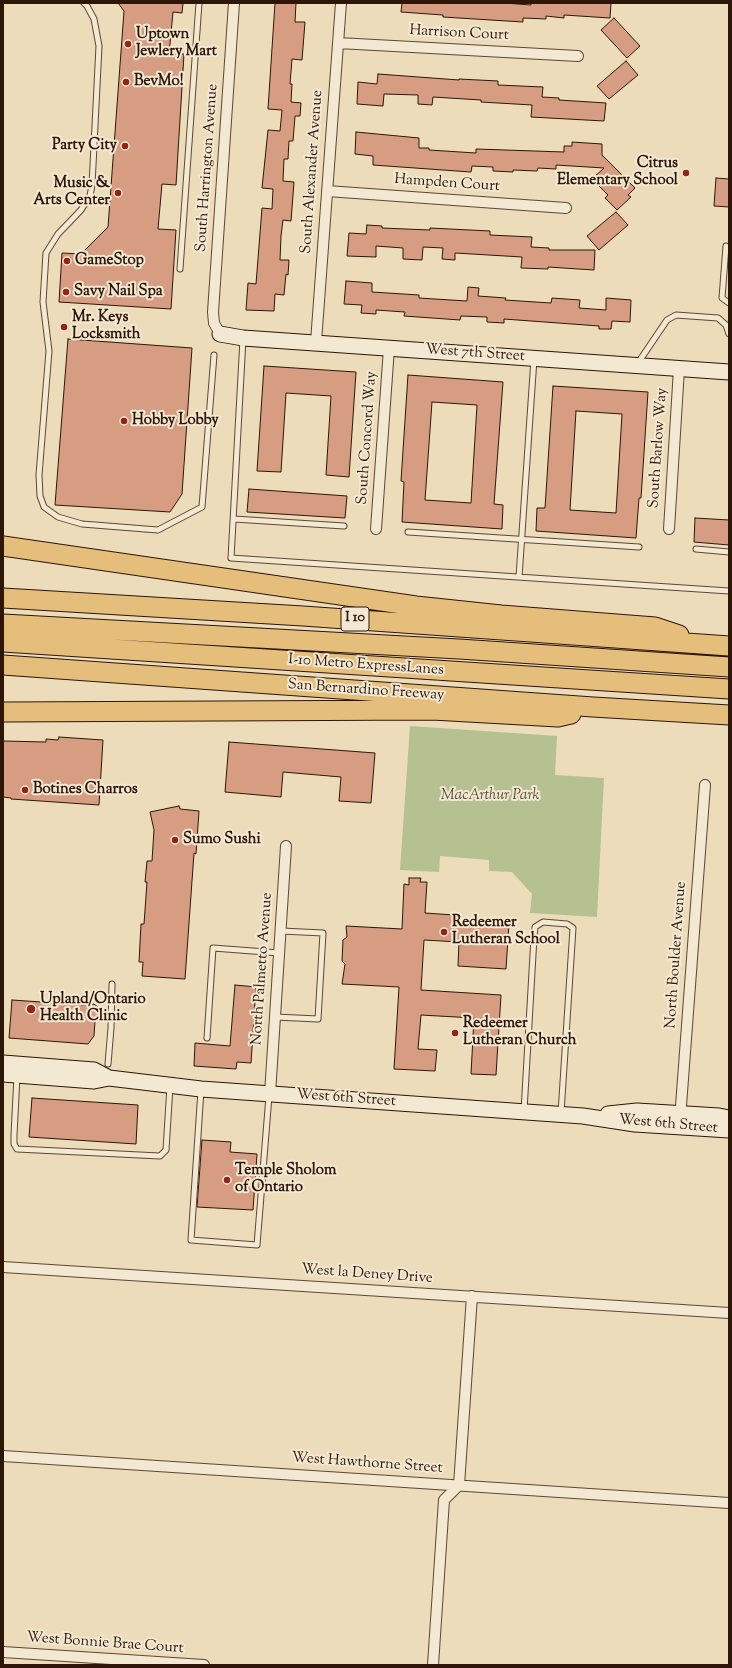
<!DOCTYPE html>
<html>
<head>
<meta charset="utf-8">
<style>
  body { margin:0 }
  #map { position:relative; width:732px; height:1668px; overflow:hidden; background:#eddcb9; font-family:"Sorts Mill Goudy",serif }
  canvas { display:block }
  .frame { position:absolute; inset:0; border:4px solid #2d1508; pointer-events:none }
</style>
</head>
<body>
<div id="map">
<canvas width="732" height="1668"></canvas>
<div class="frame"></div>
</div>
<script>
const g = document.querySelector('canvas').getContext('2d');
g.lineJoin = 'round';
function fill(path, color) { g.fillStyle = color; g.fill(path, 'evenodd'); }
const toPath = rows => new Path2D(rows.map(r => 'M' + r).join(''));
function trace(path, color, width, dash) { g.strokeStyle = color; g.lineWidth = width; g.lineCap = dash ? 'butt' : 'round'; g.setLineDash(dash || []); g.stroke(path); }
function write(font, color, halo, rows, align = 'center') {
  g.font = font + ' "Sorts Mill Goudy",serif'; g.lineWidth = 4; g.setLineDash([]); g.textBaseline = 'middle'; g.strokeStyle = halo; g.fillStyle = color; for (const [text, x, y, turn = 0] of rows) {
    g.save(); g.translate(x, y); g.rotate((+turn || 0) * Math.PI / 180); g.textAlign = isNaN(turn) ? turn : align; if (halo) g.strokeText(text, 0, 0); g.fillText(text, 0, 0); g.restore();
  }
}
fill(toPath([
  [410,726,557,736,555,775,604,778,597,917,530,913,532,894,512,872,489,871,489,860,440,856,439,872,400,870]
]), '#b5c191');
const building = toPath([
  [118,3,183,3,182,13,173,12,169,54,184,54,176,185,162,184,158,229,176,230,171,309,59,302,62,253,81,254,108,227,124,11,118,3],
  [275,3,296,3,295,22,305,22,302,60,292,59,290,84,292,84,291,102,301,103,300,116,295,116,293,141,289,141,288,159,284,159,283,181,294,182,291,221,283,220,281,236,280,260,289,260,288,275,286,274,284,295,275,294,274,311,246,310,248,283,256,284,262,208,272,209,273,189,262,188,268,130,280,131,282,110,268,109,275,3],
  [402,3,505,3,531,5,531,3,611,3,610,18,564,15,564,18,546,16,546,19,523,18,523,22,443,17,443,15,401,12,402,3],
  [614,18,640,46,627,58,601,30,614,18],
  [626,61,638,75,609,99,597,86,626,61],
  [378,74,459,80,459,79,498,81,498,85,543,87,542,97,559,98,559,100,606,103,604,121,531,117,532,105,481,102,481,100,433,97,432,105,418,104,418,95,384,94,383,106,357,104,358,82,377,84,378,74],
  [356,132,419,138,419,148,429,148,429,150,476,153,476,149,564,152,564,146,572,146,572,142,602,144,602,155,635,188,628,195,631,197,617,210,605,198,608,195,592,179,604,168,556,165,556,169,538,168,537,171,513,170,513,172,493,171,493,167,472,166,471,172,373,165,373,156,355,154,356,132],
  [716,178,729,179,729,207,714,206,716,178],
  [616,212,628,225,599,250,587,236,616,212],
  [367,225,382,226,382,228,430,230,430,228,490,231,490,235,532,237,531,247,549,248,549,250,595,250,594,270,548,267,548,269,521,268,522,257,455,253,455,260,442,259,443,248,423,247,422,260,403,259,403,248,376,246,376,257,347,256,349,233,366,234,367,225],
  [346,281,372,283,372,292,419,295,419,298,467,301,468,287,479,288,478,296,506,298,505,300,551,303,552,298,580,300,579,308,606,310,606,298,631,300,630,322,612,321,611,329,599,329,599,326,504,319,504,323,487,322,487,317,461,316,460,320,404,316,405,312,376,310,376,314,361,313,362,305,344,304,346,281],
  [68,339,192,348,182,494,170,512,55,505,68,339],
  [264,366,356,372,349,477,326,475,331,396,286,393,281,472,257,471,264,366],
  [408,375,503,382,494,504,503,505,502,529,402,522,404,482,401,481,408,375],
  [432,402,477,405,471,503,425,500,432,402],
  [553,386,648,392,641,498,639,498,636,538,536,531,537,508,545,508,553,386],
  [576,411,622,414,616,513,570,510,576,411],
  [249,489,347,496,345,518,247,512,249,489],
  [695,518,729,520,729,545,694,542,695,518],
  [59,737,103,740,99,805,11,799,11,798,3,797,3,741,46,742,46,739,58,740,59,737],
  [229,742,375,753,371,803,339,801,341,777,283,772,281,797,225,792,229,742],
  [179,806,180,809,199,811,196,854,194,853,185,979,142,976,143,962,139,962,141,924,144,924,147,882,145,882,147,861,152,861,154,830,150,812,179,806],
  [409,878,421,878,420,882,427,882,425,913,454,915,454,920,509,924,506,969,458,966,459,942,424,940,421,990,501,995,496,1075,471,1074,474,1018,421,1015,418,1049,437,1050,435,1071,394,1069,399,987,342,984,345,964,342,961,343,940,347,937,346,926,402,929,404,884,409,885,409,878],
  [235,985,256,987,251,1063,237,1062,236,1069,194,1066,195,1043,230,1046,235,985],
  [12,1000,86,1005,94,1004,99,1008,100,1014,95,1021,94,1036,88,1044,9,1038,12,1000],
  [32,1098,138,1105,136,1144,29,1137,32,1098],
  [202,1140,231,1142,230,1152,257,1154,253,1210,197,1207,202,1140]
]);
fill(building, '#d79d83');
trace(building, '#2d1508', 1);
const lane = toPath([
  [84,3,87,6,94,19,99,46,92,185,90,196,81,210,58,234,46,253,43,302,49,351,39,475,40,496,44,507,58,517,82,524,158,530,202,507,214,355],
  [726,246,722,298,729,303],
  [180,269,199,3],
  [243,339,231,558,729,591],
  [638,363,667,320,676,315,718,318,726,325,729,334],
  [234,519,344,526],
  [408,532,639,547],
  [696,549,729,552],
  [519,577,534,359],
  [275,1017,318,1019,323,933,281,931],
  [207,1038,213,948,279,953],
  [108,1064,111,1028,112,984],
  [17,1076,14,1135,14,1144,17,1149,160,1156,166,1150,170,1086],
  [201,1090,191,1240,257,1245,269,1096],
  [524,1111,534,937,535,927,543,922,567,924,573,928,561,1113]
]);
const street = toPath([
  [338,43,578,56],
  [327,191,566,208],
  [220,334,214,323,213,312,234,3],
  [316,342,341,3],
  [376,529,389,348],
  [669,529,679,369],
  [270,1094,286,846],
  [680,1119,705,785],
  [3,1267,729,1313],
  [3,1456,729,1503],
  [3,1652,204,1665],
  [433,1665,444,1500,459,1485,472,1296]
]);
const secondary = toPath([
  [220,334,243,338,729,372],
  [3,1063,94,1070,109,1078],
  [3,1074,94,1081,109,1078,201,1089,583,1116,635,1124,729,1130],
  [608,1114,637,1111,719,1116,729,1118]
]);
const highway = toPath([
  [3,546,416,606,501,615,655,627,679,635],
  [3,598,303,616,729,646],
  [3,624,459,649,729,667],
  [3,642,729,689],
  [3,665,593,707,729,715],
  [3,712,432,710,558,717,571,714]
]);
trace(lane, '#5d4734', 7);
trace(street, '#5d4734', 12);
trace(secondary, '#2d1508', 17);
trace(highway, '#2d1508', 21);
trace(lane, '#f3e8d2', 5);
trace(street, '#f3e8d2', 10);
trace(secondary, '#f3e8d2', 15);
trace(highway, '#e6be7c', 19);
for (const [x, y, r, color] of [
  [128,44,4,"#8f2418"],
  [126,82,4,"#8f2418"],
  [125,146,4,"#8f2418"],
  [686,173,4,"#8f2418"],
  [118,193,4,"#8f2418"],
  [67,261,4,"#8f2418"],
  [66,292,4,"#8f2418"],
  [64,327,4,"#8f2418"],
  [124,421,4,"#8f2418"],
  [25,790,4,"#8f2418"],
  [175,840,4,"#8f2418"],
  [444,932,4,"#8f2418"],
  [31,1009,5,"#8f2418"],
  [455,1033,4,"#8f2418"],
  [227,1180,4,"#8f2418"]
]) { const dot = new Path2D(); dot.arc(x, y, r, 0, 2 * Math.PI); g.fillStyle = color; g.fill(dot); trace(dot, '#f3e8d2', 1.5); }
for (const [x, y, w] of [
  [355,619,28]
]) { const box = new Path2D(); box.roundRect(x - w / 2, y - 12, w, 24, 3); g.fillStyle = '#f3e8d2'; g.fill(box); trace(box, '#2d1508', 1); }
write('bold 14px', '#2d1508', null, [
  ["I 10",355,619]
]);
write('15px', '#2d1508', '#f3e8d2', [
  ["Harrison Court",459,34,3],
  ["South Harrington Avenue",208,168,-86],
  ["South Alexander Avenue",313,172,-86],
  ["Hampden Court",447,184,4],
  ["West 7th Street",475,354,4],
  ["South Concord Way",368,438,-86],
  ["South Barlow Way",659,448,-86],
  ["I-10 Metro ExpressLanes",366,666,4],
  ["San Bernardino Freeway",366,691,4],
  ["North Boulder Avenue",677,955,-86],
  ["North Palmetto Avenue",263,969,-86],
  ["West 6th Street",346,1099,4],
  ["West 6th Street",668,1125,5],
  ["West la Deney Drive",367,1275,4],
  ["West Hawthorne Street",367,1464,4],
  ["West Bonnie Brae Court",105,1644,4]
]);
write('bold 15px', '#2d1508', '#f3e8d2', [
  ["Uptown",136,35],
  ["Jewlery Mart",136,52],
  ["BevMo!",134,82],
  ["Party City",117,146,"right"],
  ["Citrus",678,164,"right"],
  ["Elementary School",678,181,"right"],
  ["Music &",110,184,"right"],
  ["Arts Center",110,201,"right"],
  ["GameStop",75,261],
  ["Savy Nail Spa",74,292],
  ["Mr. Keys",72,318],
  ["Locksmith",72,335],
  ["Hobby Lobby",132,421],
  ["Botines Charros",33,790],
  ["Sumo Sushi",183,840],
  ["Redeemer",452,923],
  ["Lutheran School",452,940],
  ["Upland/Ontario",40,1000],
  ["Health Clinic",40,1017],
  ["Redeemer",463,1024],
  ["Lutheran Church",463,1041],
  ["Temple Sholom",235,1171],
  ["of Ontario",235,1188]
], 'left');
write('italic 15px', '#564931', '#f3e8d2', [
  ["MacArthur Park",490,796]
]);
</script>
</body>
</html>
